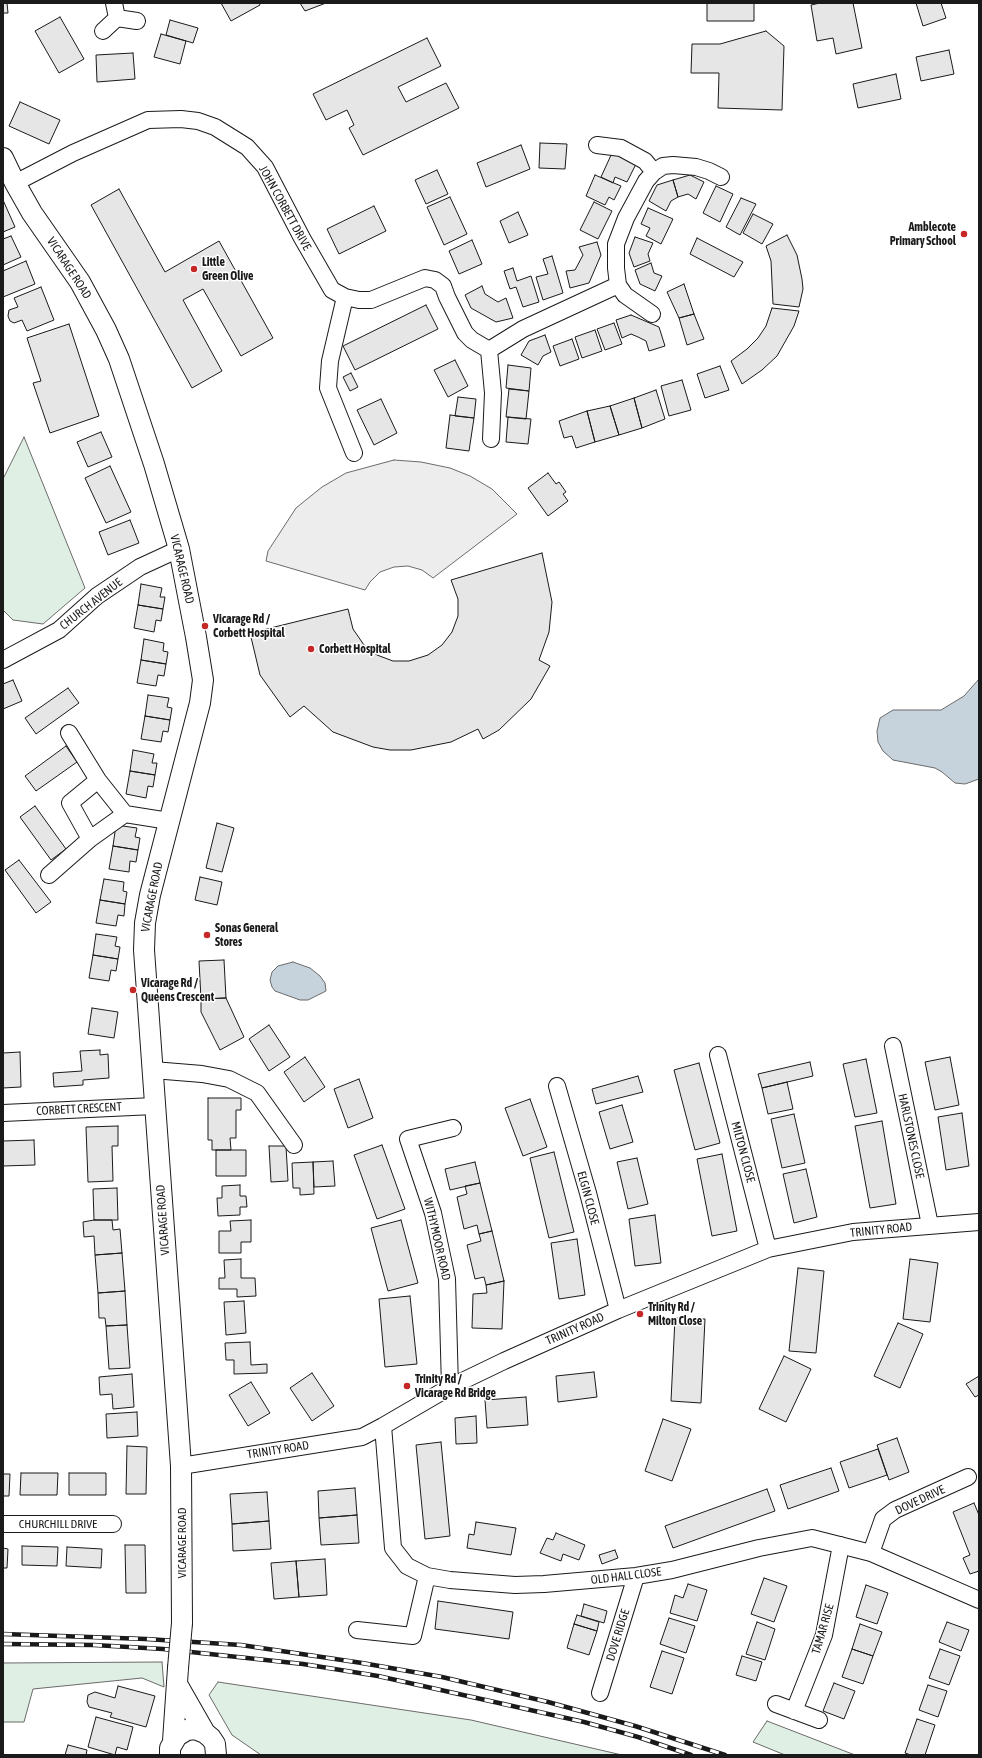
<!DOCTYPE html>
<html>
<head>
<meta charset="utf-8">
<style>
  body { margin:0 }
  #map { position:relative; width:982px; height:1758px; overflow:hidden; background:#fff; font-family:"Asap Condensed",sans-serif }
  canvas { display:block }
  .frame { position:absolute; inset:0; border:4px solid #1a1a1a; pointer-events:none }
</style>
</head>
<body>
<div id="map">
<canvas width="982" height="1758"></canvas>
<div class="frame"></div>
</div>
<script>
const g = document.querySelector('canvas').getContext('2d');
g.lineJoin = 'round';
function fill(path, color) { g.fillStyle = color; g.fill(path, 'evenodd'); }
const toPath = rows => new Path2D(rows.map(r => 'M' + r).join(''));
function trace(path, color, width, dash) { g.strokeStyle = color; g.lineWidth = width; g.lineCap = dash ? 'butt' : 'round'; g.setLineDash(dash || []); g.stroke(path); }
function write(font, color, halo, rows, align = 'center') {
  g.font = font + ' "Asap Condensed",sans-serif'; g.lineWidth = 3; g.setLineDash([]); g.textBaseline = 'middle'; g.strokeStyle = halo; g.fillStyle = color; for (const [text, x, y, turn = 0] of rows) {
    g.save(); g.translate(x, y); g.rotate((+turn || 0) * Math.PI / 180); g.textAlign = isNaN(turn) ? turn : align; if (halo) g.strokeText(text, 0, 0); g.fillText(text, 0, 0); g.restore();
  }
}
const green = toPath([
  [24,437,85,588,43,624,13,620,3,610,3,479,24,437],
  [162,1662,164,1687,142,1678,33,1689,24,1722,3,1722,3,1663,162,1662],
  [218,1682,471,1720,622,1755,261,1755,232,1735,209,1695,218,1682],
  [767,1721,855,1755,785,1755,753,1742,767,1721]
]);
fill(green, '#e0efe3');
trace(green, '#6a6a6a', 1);
const parking = toPath([
  [394,460,421,462,450,468,470,476,492,489,517,514,433,578,422,570,408,566,394,567,380,572,370,582,365,590,266,561,268,551,296,508,322,487,346,473,394,460]
]);
fill(parking, '#ededed');
trace(parking, '#6a6a6a', 1);
const water = toPath([
  [979,679,979,779,965,784,955,783,942,772,935,768,893,760,883,751,878,742,877,731,880,718,893,710,941,710,964,696,979,679],
  [293,962,310,968,320,976,325,983,326,991,308,1000,300,1000,275,991,272,987,270,980,272,972,278,966,293,962]
]);
fill(water, '#c6d2dc');
trace(water, '#6a6a6a', 1);
const building = toPath([
  [3,3,7,3,8,13,3,13,3,3],
  [221,3,259,3,260,5,231,21,221,3],
  [300,3,326,3,305,11,300,3],
  [707,3,754,3,754,21,707,21,707,3],
  [820,3,853,3,862,48,836,54,833,38,817,41,811,5,820,3],
  [916,3,941,3,946,18,923,26,916,3],
  [60,17,84,59,59,73,35,31,60,17],
  [170,20,198,28,193,43,166,35,170,20],
  [766,31,784,46,782,110,718,108,719,73,691,73,692,44,720,44,766,31],
  [161,34,186,41,180,64,154,57,161,34],
  [427,38,441,66,398,87,406,102,446,83,459,108,363,155,349,128,354,125,347,110,326,120,313,94,427,38],
  [949,50,954,74,921,81,916,57,949,50],
  [133,53,135,79,97,82,96,55,133,53],
  [896,74,901,99,858,108,853,84,896,74],
  [20,102,60,120,49,144,9,126,20,102],
  [540,143,567,144,565,169,539,168,540,143],
  [521,145,530,169,486,187,477,163,521,145],
  [612,153,636,164,627,182,615,177,613,183,601,177,612,153],
  [437,170,448,194,426,204,415,180,437,170],
  [595,175,621,186,614,200,609,197,605,205,586,196,595,175],
  [690,175,704,182,696,199,688,194,678,197,673,180,690,175],
  [673,180,678,197,671,201,666,211,649,201,657,185,673,180],
  [716,186,733,194,720,222,703,213,716,186],
  [119,189,165,272,219,241,273,338,241,356,203,289,183,300,222,371,192,388,91,205,119,189],
  [450,197,467,234,444,245,427,207,450,197],
  [741,198,756,204,740,235,726,227,741,198],
  [3,200,15,227,3,232,3,200],
  [594,202,612,211,598,239,580,230,594,202],
  [374,206,386,231,339,254,327,229,374,206],
  [648,208,673,219,661,244,646,236,650,228,641,224,648,208],
  [518,212,528,235,509,243,500,221,518,212],
  [753,214,773,224,762,244,743,233,753,214],
  [787,235,797,255,802,279,803,289,799,307,773,304,771,261,766,246,787,235],
  [11,236,21,257,3,265,3,239,11,236],
  [635,237,653,243,648,254,650,261,634,267,629,253,635,237],
  [697,238,743,262,734,277,690,254,697,238],
  [472,240,482,264,459,274,449,251,472,240],
  [597,242,601,255,589,283,570,288,566,271,575,270,583,255,579,247,597,242],
  [552,256,563,293,543,300,536,277,548,274,543,259,552,256],
  [26,261,35,284,3,297,3,271,26,261],
  [651,263,654,273,662,276,655,291,640,284,635,270,651,263],
  [513,268,517,281,531,276,539,302,523,307,516,287,510,289,504,271,513,268],
  [684,284,694,314,679,318,667,292,684,284],
  [482,286,485,294,498,302,506,298,513,318,496,322,471,308,465,295,482,286],
  [41,287,54,320,27,331,22,320,14,323,10,321,8,316,9,310,18,307,14,298,41,287],
  [426,305,438,329,355,370,343,346,426,305],
  [772,308,799,311,794,326,777,356,762,370,742,384,731,361,747,349,758,338,766,326,772,308],
  [694,314,704,339,687,345,679,318,694,314],
  [631,315,659,327,665,346,649,351,646,341,638,337,631,334,622,338,616,320,631,315],
  [614,323,622,344,605,350,597,329,614,323],
  [69,324,99,416,50,433,33,383,41,381,27,338,69,324],
  [595,330,602,351,582,358,575,337,595,330],
  [545,335,551,352,543,356,538,365,521,355,529,341,545,335],
  [572,339,579,359,560,366,553,346,572,339],
  [455,360,468,386,448,397,434,370,455,360],
  [508,365,531,368,529,391,506,388,508,365],
  [720,366,729,390,705,398,697,374,720,366],
  [351,373,358,387,350,391,343,377,351,373],
  [682,380,691,410,669,416,661,386,682,380],
  [509,389,529,391,526,419,506,417,509,389],
  [656,390,665,419,642,428,634,398,656,390],
  [458,397,476,399,474,418,455,416,458,397],
  [634,398,642,428,619,435,610,406,634,398],
  [381,399,397,433,374,445,357,410,381,399],
  [610,406,619,435,595,442,587,411,610,406],
  [587,411,595,442,576,448,572,436,564,438,559,421,587,411],
  [450,415,474,418,469,451,446,448,450,415],
  [508,417,531,419,528,444,506,442,508,417],
  [101,432,112,457,88,467,77,442,101,432],
  [110,466,131,512,106,523,85,478,110,466],
  [548,473,556,484,559,482,566,492,563,494,568,501,548,516,528,488,548,473],
  [130,520,139,543,108,555,99,532,130,520],
  [542,553,552,602,549,632,539,660,550,666,531,699,499,730,483,739,478,729,451,742,411,750,390,750,373,747,333,732,304,706,290,717,260,675,250,633,348,609,353,629,364,645,377,655,393,661,409,661,428,655,442,645,452,632,458,616,458,599,451,580,542,553],
  [141,584,162,588,160,597,165,597,163,609,138,605,141,584],
  [138,605,163,609,161,621,156,620,154,632,134,628,138,605],
  [144,639,164,643,163,651,168,652,166,664,141,660,144,639],
  [141,660,166,664,164,676,158,675,156,686,137,683,141,660],
  [13,680,22,701,3,709,3,684,13,680],
  [68,688,79,703,36,734,25,718,68,688],
  [148,695,169,698,167,707,172,708,170,720,145,716,148,695],
  [145,716,170,720,168,732,163,731,161,742,141,739,145,716],
  [66,746,77,762,36,791,25,776,66,746],
  [133,750,154,754,152,763,157,763,155,775,130,771,133,750],
  [130,771,155,775,153,787,148,786,146,798,126,794,130,771],
  [35,806,66,849,51,860,20,817,35,806],
  [217,823,234,828,222,872,206,868,217,823],
  [116,825,137,828,135,837,140,838,138,850,113,846,116,825],
  [113,846,138,850,136,862,130,861,129,872,109,869,113,846],
  [19,860,51,902,36,913,5,870,19,860],
  [200,877,222,882,217,905,195,900,200,877],
  [104,879,124,882,123,891,127,892,125,904,100,900,104,879],
  [100,900,125,904,124,916,118,915,116,926,96,923,100,900],
  [96,934,117,937,115,946,120,947,118,959,93,955,96,934],
  [93,955,118,959,116,971,111,970,109,981,89,978,93,955],
  [224,960,226,998,201,999,199,961,224,960],
  [226,998,244,1037,220,1050,201,1012,201,999,226,998],
  [92,1008,118,1012,114,1038,88,1034,92,1008],
  [269,1025,290,1057,269,1071,249,1039,269,1025],
  [100,1050,100,1055,108,1054,109,1078,83,1080,83,1085,54,1087,53,1073,82,1071,80,1051,100,1050],
  [20,1052,21,1087,3,1088,3,1053,20,1052],
  [305,1057,325,1087,304,1102,284,1072,305,1057],
  [950,1057,959,1105,935,1110,925,1062,950,1057],
  [866,1059,877,1113,855,1117,843,1064,866,1059],
  [810,1062,813,1076,762,1088,758,1074,810,1062],
  [699,1063,720,1143,695,1150,674,1070,699,1063],
  [638,1076,643,1092,596,1104,592,1089,638,1076],
  [359,1079,373,1118,348,1128,334,1089,359,1079],
  [787,1082,793,1109,768,1114,762,1088,787,1082],
  [208,1098,241,1098,241,1110,236,1110,236,1138,230,1138,231,1150,212,1150,212,1140,208,1140,208,1098],
  [530,1099,547,1147,523,1156,505,1108,530,1099],
  [622,1105,633,1142,610,1149,599,1112,622,1105],
  [962,1113,969,1166,946,1170,938,1117,962,1113],
  [794,1114,805,1163,782,1168,771,1119,794,1114],
  [882,1121,896,1204,870,1208,855,1126,882,1121],
  [118,1126,118,1146,112,1146,113,1181,88,1182,86,1127,118,1126],
  [34,1140,35,1165,3,1166,3,1141,34,1140],
  [382,1145,405,1209,377,1219,354,1155,382,1145],
  [269,1146,286,1146,288,1181,271,1182,269,1146],
  [216,1150,246,1150,246,1176,216,1176,216,1150],
  [554,1152,574,1232,549,1238,530,1158,554,1152],
  [722,1154,737,1231,712,1236,697,1159,722,1154],
  [637,1158,648,1204,628,1209,617,1162,637,1158],
  [333,1161,335,1186,314,1187,313,1162,333,1161],
  [313,1162,314,1194,300,1195,300,1188,293,1188,292,1163,313,1162],
  [475,1162,480,1183,450,1190,445,1169,475,1162],
  [806,1169,817,1217,794,1223,783,1174,806,1169],
  [480,1183,492,1231,479,1234,477,1225,464,1229,457,1197,467,1194,465,1186,480,1183],
  [240,1185,240,1196,246,1196,247,1207,240,1207,240,1215,218,1216,217,1198,222,1198,222,1186,240,1185],
  [117,1188,118,1220,94,1220,93,1189,117,1188],
  [655,1215,661,1263,635,1266,629,1219,655,1215],
  [94,1220,112,1220,113,1230,120,1229,122,1253,95,1255,94,1236,84,1237,83,1222,94,1220],
  [251,1220,251,1242,241,1242,241,1253,219,1253,219,1231,231,1231,230,1221,251,1220],
  [401,1220,418,1283,388,1291,371,1228,401,1220],
  [492,1231,504,1281,486,1285,484,1277,475,1279,467,1245,481,1241,479,1234,492,1231],
  [577,1239,585,1295,559,1299,551,1243,577,1239],
  [122,1253,125,1291,98,1293,95,1255,122,1253],
  [241,1259,241,1278,255,1278,256,1296,237,1297,237,1289,219,1289,219,1278,225,1278,224,1260,241,1259],
  [910,1259,938,1263,930,1322,903,1319,910,1259],
  [798,1268,824,1271,816,1353,789,1351,798,1268],
  [504,1281,502,1329,472,1328,473,1294,487,1293,486,1285,504,1281],
  [125,1291,127,1325,106,1326,105,1318,99,1318,98,1293,125,1291],
  [410,1296,417,1364,385,1367,379,1299,410,1296],
  [244,1301,246,1333,226,1335,224,1302,244,1301],
  [675,1318,705,1319,701,1403,671,1401,675,1318],
  [898,1323,923,1334,900,1388,874,1376,898,1323],
  [127,1325,130,1368,109,1369,106,1326,127,1325],
  [250,1342,251,1365,267,1364,267,1373,234,1374,234,1360,226,1360,225,1343,250,1342],
  [784,1356,811,1369,786,1422,759,1409,784,1356],
  [594,1372,597,1397,558,1402,556,1376,594,1372],
  [312,1373,334,1406,312,1421,290,1388,312,1373],
  [132,1374,134,1407,113,1409,112,1394,100,1395,99,1377,132,1374],
  [979,1376,979,1395,975,1397,966,1384,979,1376],
  [251,1382,270,1413,248,1426,229,1395,251,1382],
  [526,1397,528,1425,487,1428,485,1400,526,1397],
  [137,1412,138,1436,107,1438,106,1414,137,1412],
  [476,1416,477,1443,456,1444,455,1418,476,1416],
  [663,1419,691,1429,672,1481,645,1471,663,1419],
  [897,1438,909,1472,889,1480,877,1445,897,1438],
  [441,1442,450,1536,425,1539,416,1445,441,1442],
  [127,1446,147,1447,146,1494,126,1494,127,1446],
  [878,1449,887,1475,849,1488,840,1462,878,1449],
  [831,1468,839,1491,788,1509,780,1485,831,1468],
  [21,1473,58,1473,57,1495,20,1495,21,1473],
  [69,1473,106,1473,106,1495,69,1495,69,1473],
  [3,1474,10,1474,9,1496,3,1496,3,1474],
  [355,1488,357,1515,319,1518,318,1491,355,1488],
  [767,1489,775,1511,673,1548,665,1526,767,1489],
  [267,1492,269,1521,232,1524,230,1494,267,1492],
  [974,1503,979,1515,979,1571,970,1574,963,1558,970,1555,953,1512,974,1503],
  [357,1515,359,1543,321,1545,319,1518,357,1515],
  [269,1521,271,1549,233,1551,232,1524,269,1521],
  [476,1522,516,1528,511,1555,467,1548,469,1534,474,1535,476,1522],
  [556,1533,585,1545,579,1560,563,1554,561,1561,540,1553,547,1538,553,1540,556,1533],
  [125,1545,145,1545,146,1593,126,1593,125,1545],
  [22,1546,58,1547,57,1566,22,1565,22,1546],
  [67,1547,102,1549,101,1568,66,1566,67,1547],
  [3,1548,8,1549,7,1568,3,1568,3,1548],
  [615,1550,618,1558,602,1564,599,1555,615,1550],
  [325,1559,327,1595,299,1597,296,1561,325,1559],
  [296,1561,299,1597,274,1599,271,1563,296,1561],
  [764,1578,787,1586,774,1622,751,1614,764,1578],
  [688,1584,707,1590,697,1621,670,1613,675,1595,683,1598,688,1584],
  [866,1585,888,1593,877,1624,856,1617,866,1585],
  [438,1601,513,1612,509,1639,435,1629,438,1601],
  [584,1604,607,1611,604,1623,581,1616,584,1604],
  [577,1615,599,1622,597,1631,574,1624,577,1615],
  [669,1618,695,1626,686,1653,660,1644,669,1618],
  [757,1622,775,1629,765,1660,746,1654,757,1622],
  [947,1622,969,1630,961,1651,939,1642,947,1622],
  [574,1624,597,1631,589,1655,567,1648,574,1624],
  [860,1624,882,1632,873,1656,852,1649,860,1624],
  [852,1649,873,1656,863,1684,842,1677,852,1649],
  [940,1649,960,1656,949,1685,929,1678,940,1649],
  [662,1651,684,1658,672,1694,650,1687,662,1651],
  [742,1656,762,1662,756,1681,736,1675,742,1656],
  [834,1683,855,1691,844,1719,823,1711,834,1683],
  [928,1685,947,1691,938,1717,919,1710,928,1685],
  [118,1686,155,1696,146,1727,110,1717,112,1713,89,1707,87,1702,88,1695,95,1692,115,1698,118,1686],
  [96,1717,133,1727,127,1750,117,1747,115,1755,88,1747,96,1717],
  [917,1719,935,1725,925,1755,911,1755,905,1753,917,1719],
  [68,1745,87,1750,86,1755,65,1755,68,1745]
]);
fill(building, '#e6e6e6');
trace(building, '#1a1a1a', 1);
const minor = toPath([
  [117,18,137,21],
  [103,31,117,18,114,3],
  [597,145,621,148,645,161,654,172],
  [15,183,73,153,148,120,181,119,198,121,215,127,247,147,265,167,302,238,332,290,345,297,359,300,371,300,425,278,435,280,443,286,447,297,465,333,472,340,489,350,523,329,618,285,625,295,652,314],
  [618,285,616,268,616,244,626,218,646,181,654,172,663,166,673,165,696,167,709,171,721,177],
  [345,297,330,361,328,388,354,453],
  [489,350,493,393,491,439],
  [3,660,59,630,97,596,140,567,179,549],
  [69,733,98,780,125,814],
  [90,839,70,803,98,780],
  [49,875,90,839,125,814,169,821],
  [893,1046,930,1225],
  [718,1055,768,1249],
  [153,1070,202,1074,229,1079,257,1093,294,1145],
  [557,1086,588,1193,618,1310],
  [3,1113,154,1106],
  [450,1387,447,1279,433,1213,408,1139,453,1128],
  [383,1426,393,1548,407,1566,427,1576,450,1580,515,1585,544,1584,636,1576,672,1570,759,1548,812,1538,871,1553,979,1600],
  [181,1466,362,1437,383,1426,450,1387,504,1361,618,1310,768,1249,853,1232,979,1222],
  [3,1524,113,1524],
  [871,1553,883,1519,895,1510,968,1477],
  [357,1630,413,1636,427,1576],
  [600,1693,636,1576],
  [776,1704,819,1720],
  [794,1711,824,1635,841,1545]
]);
const tertiary = toPath([
  [3,158,15,183,32,213,80,282,106,330,119,359,154,464,179,549,196,637,203,680,200,703,150,895,145,923,144,950,181,1466,182,1623],
  [177,1684,205,1733],
  [173,1741,178,1668],
  [170,1755,170,1748,177,1736,187,1730,195,1729,205,1733,211,1738,215,1744,216,1755]
]);
trace(minor, '#1a1a1a', 18);
trace(tertiary, '#1a1a1a', 22);
trace(minor, '#fff', 16);
trace(tertiary, '#fff', 20);
const rail = toPath([
  [3,1634,146,1639,241,1645,362,1663,442,1677,548,1702,635,1726,725,1755],
  [3,1644,94,1645,163,1649,303,1664,378,1676,584,1722,638,1737,691,1755]
]);
trace(rail, '#1a1a1a', 4.5);
trace(rail, '#fff', 3, [9]);
const tertiaryBridge = toPath([
  [178,1668,182,1623]
]);
trace(tertiaryBridge, '#1a1a1a', 22, []);
trace(tertiaryBridge, '#fff', 20);
for (const [x, y, r, color] of [
  [964,234,4,"#c62828"],
  [194,269,4,"#c62828"],
  [205,626,4,"#c62828"],
  [311,649,4,"#c62828"],
  [207,935,4,"#c62828"],
  [133,990,4,"#c62828"],
  [640,1314,4,"#c62828"],
  [407,1386,4,"#c62828"]
]) { const dot = new Path2D(); dot.arc(x, y, r, 0, 2 * Math.PI); g.fillStyle = color; g.fill(dot); trace(dot, '#fff', 1.5); }
write('12px', '#1a1a1a', '#fff', [
  ["JOHN CORBETT DRIVE",285,208,61],
  ["VICARAGE ROAD",69,268,57],
  ["VICARAGE ROAD",182,569,77],
  ["CHURCH AVENUE",91,604,-38],
  ["VICARAGE ROAD",152,897,-79],
  ["CORBETT CRESCENT",79,1109,-3],
  ["HARLSTONES CLOSE",911,1136,78],
  ["MILTON CLOSE",743,1152,75],
  ["ELGIN CLOSE",588,1198,75],
  ["VICARAGE ROAD",163,1220,-94],
  ["TRINITY ROAD",881,1230,-6],
  ["WITHYMOOR ROAD",437,1239,77],
  ["TRINITY ROAD",575,1329,-24],
  ["TRINITY ROAD",278,1450,-9],
  ["DOVE DRIVE",920,1500,-25],
  ["CHURCHILL DRIVE",58,1524],
  ["VICARAGE ROAD",182,1543,-90],
  ["OLD HALL CLOSE",626,1576,-7],
  ["TAMAR RISE",823,1629,-74],
  ["DOVE RIDGE",618,1635,-73]
]);
write('bold 12px', '#1a1a1a', '#fff', [
  ["Amblecote",956,227,"right"],
  ["Primary School",956,241,"right"],
  ["Little",202,262],
  ["Green Olive",202,276],
  ["Vicarage Rd /",213,619],
  ["Corbett Hospital",213,633],
  ["Corbett Hospital",319,649],
  ["Sonas General",215,928],
  ["Stores",215,942],
  ["Vicarage Rd /",141,983],
  ["Queens Crescent",141,997],
  ["Trinity Rd /",648,1307],
  ["Milton Close",648,1321],
  ["Trinity Rd /",415,1379],
  ["Vicarage Rd Bridge",415,1393]
], 'left');
</script>
</body>
</html>
